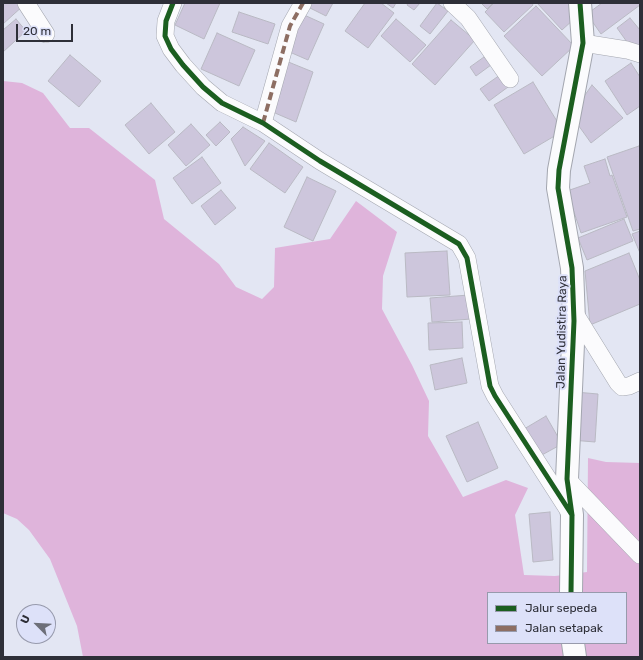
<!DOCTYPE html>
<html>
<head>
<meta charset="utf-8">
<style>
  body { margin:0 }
  #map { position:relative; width:643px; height:660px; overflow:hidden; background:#e3e6f3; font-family:Rubik,sans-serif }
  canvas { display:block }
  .frame { position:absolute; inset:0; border:4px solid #2e2f38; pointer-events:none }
  .legend { position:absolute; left:487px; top:592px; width:140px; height:52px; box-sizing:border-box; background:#dde1f9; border:1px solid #979aac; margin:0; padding:5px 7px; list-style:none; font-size:12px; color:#2e2f38 }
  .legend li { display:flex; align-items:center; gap:8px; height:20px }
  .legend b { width:20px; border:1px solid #979aac }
  .north { position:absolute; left:16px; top:604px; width:40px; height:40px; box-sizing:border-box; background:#dde1f9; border:1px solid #979aac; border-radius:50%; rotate:294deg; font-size:11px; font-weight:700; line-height:16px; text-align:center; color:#2e2f38 }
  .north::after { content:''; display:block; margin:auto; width:14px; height:18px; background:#6d6f79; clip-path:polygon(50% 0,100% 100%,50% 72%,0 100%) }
  .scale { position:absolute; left:16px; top:24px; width:57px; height:18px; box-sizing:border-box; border:2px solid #2e2f38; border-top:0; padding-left:5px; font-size:12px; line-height:14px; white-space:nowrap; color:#2e2f38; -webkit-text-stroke:3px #dde1f9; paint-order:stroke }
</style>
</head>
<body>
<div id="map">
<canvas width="643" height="660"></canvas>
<div class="frame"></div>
<ul class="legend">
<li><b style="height:5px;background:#1b5e20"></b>Jalur sepeda</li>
<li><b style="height:5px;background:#8d6e63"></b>Jalan setapak</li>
</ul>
<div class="north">U</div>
<div class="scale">20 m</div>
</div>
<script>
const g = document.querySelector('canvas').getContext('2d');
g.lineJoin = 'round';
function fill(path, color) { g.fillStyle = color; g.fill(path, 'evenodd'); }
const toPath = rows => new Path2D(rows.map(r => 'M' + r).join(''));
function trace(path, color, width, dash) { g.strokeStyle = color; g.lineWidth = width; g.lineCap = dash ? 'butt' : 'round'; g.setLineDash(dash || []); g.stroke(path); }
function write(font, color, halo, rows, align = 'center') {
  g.font = font + ' Rubik,sans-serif'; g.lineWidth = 4; g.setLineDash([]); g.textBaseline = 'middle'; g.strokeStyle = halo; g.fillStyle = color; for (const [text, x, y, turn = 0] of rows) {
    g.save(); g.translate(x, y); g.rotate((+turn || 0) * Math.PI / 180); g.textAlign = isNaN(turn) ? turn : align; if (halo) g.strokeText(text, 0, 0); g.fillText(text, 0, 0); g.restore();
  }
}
fill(toPath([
  [3,81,22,83,43,93,70,128,89,128,155,180,164,219,219,264,236,287,262,299,274,287,275,248,330,239,356,201,397,232,383,276,382,309,412,365,429,401,428,436,463,497,506,480,528,488,515,515,524,575,555,576,587,572,588,458,606,462,640,463,640,657,83,657,77,626,50,559,29,530,17,519,3,513],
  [488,593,626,593,626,643,488,643]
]), '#dfb4db');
const building = toPath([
  [3,3,22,3,24,5,3,24,3,3],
  [185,3,220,3,204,39,175,25,185,3],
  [311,3,333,3,326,16,308,7,311,3],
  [365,3,381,3,394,13,368,48,345,31,365,3],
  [386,3,396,3,393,8,386,3],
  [408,3,420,3,414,10,407,5,408,3],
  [437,3,448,11,430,34,420,26,437,3],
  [481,3,493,3,487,9,481,3],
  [494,3,532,3,533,5,504,32,485,12,494,3],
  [537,3,573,3,574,19,562,30,537,3],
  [602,3,640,3,640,5,601,34,587,14,602,3],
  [536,6,574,46,542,76,504,36,536,6],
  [239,12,275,24,268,44,232,32,239,12],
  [302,14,324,24,308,60,285,50,302,14],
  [630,18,640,30,640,46,627,42,617,28,630,18],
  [16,19,26,31,3,52,3,30,16,19],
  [396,19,426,45,410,62,381,36,396,19],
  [451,20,475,40,435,85,412,64,451,20],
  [217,33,255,50,239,86,201,69,217,33],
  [70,55,101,81,79,107,48,81,70,55],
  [484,57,491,65,476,76,470,67,484,57],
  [281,59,313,72,296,122,268,110,281,59],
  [631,63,640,77,640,106,627,115,605,81,631,63],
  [500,75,508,87,489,101,480,89,500,75],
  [533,82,563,131,524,154,494,105,533,82],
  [592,85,623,118,591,143,571,115,592,85],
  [151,103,175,132,149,154,125,125,151,103],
  [220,122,230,132,216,146,206,135,220,122],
  [191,124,210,145,186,166,168,145,191,124],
  [243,127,265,141,245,166,231,139,243,127],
  [269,143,303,167,285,193,250,169,269,143],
  [639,146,640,149,640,229,633,231,607,157,639,146],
  [202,157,221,183,192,204,173,178,202,157],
  [605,159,610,176,612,175,627,217,581,233,567,191,590,183,584,166,605,159],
  [307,177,336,191,313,241,284,227,307,177],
  [221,190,236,208,215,225,201,206,221,190],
  [624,219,633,241,587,260,578,238,624,219],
  [640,231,640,253,632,234,640,231],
  [447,251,450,295,407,297,405,253,447,251],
  [629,253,640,280,640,304,590,325,585,271,629,253],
  [469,295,471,319,432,322,430,298,469,295],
  [462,322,463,348,429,350,428,323,462,322],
  [462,358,467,383,435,390,430,365,462,358],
  [575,392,598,394,595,442,571,440,575,392],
  [546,416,562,444,540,456,524,429,546,416],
  [478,422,498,468,467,482,446,436,478,422],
  [550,512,553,560,533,562,529,514,550,512]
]);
fill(building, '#cdc6dc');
trace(building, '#b9b9c3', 1);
const minor = toPath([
  [26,3,46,34],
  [173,3,166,21,165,36,171,49,183,65,203,87,222,103,263,123,320,161,459,244,467,258,490,386,495,396,570,513],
  [452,3,468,18,510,79],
  [583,43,627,50,640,54],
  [263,123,290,26,303,3],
  [574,312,618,383,622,387,629,386,640,381],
  [567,479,640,555]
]);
const tertiary = toPath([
  [571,593,572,515,567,479,574,321,572,268,558,188,559,170,583,43,580,3],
  [573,643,575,657]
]);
trace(minor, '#a3a6af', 18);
trace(tertiary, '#a3a6af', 24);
trace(minor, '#fbfbfd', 17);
trace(tertiary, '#fbfbfd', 22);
trace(toPath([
  [263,123,290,26,303,3]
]), '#8d6e63', 4, [8, 4]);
trace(toPath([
  [173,3,166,21,165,36,171,49,183,65,203,87,222,103,263,123,320,161,459,244,467,258,490,386,495,396,572,515],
  [571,593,572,515,567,479,574,321,572,268,558,188,559,170,583,43,580,3]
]), '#1b5e20', 5);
write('12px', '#2e2f38', '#dde1f9', [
  ["Jalan Yudistira Raya",562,332,-89]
]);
</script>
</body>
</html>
